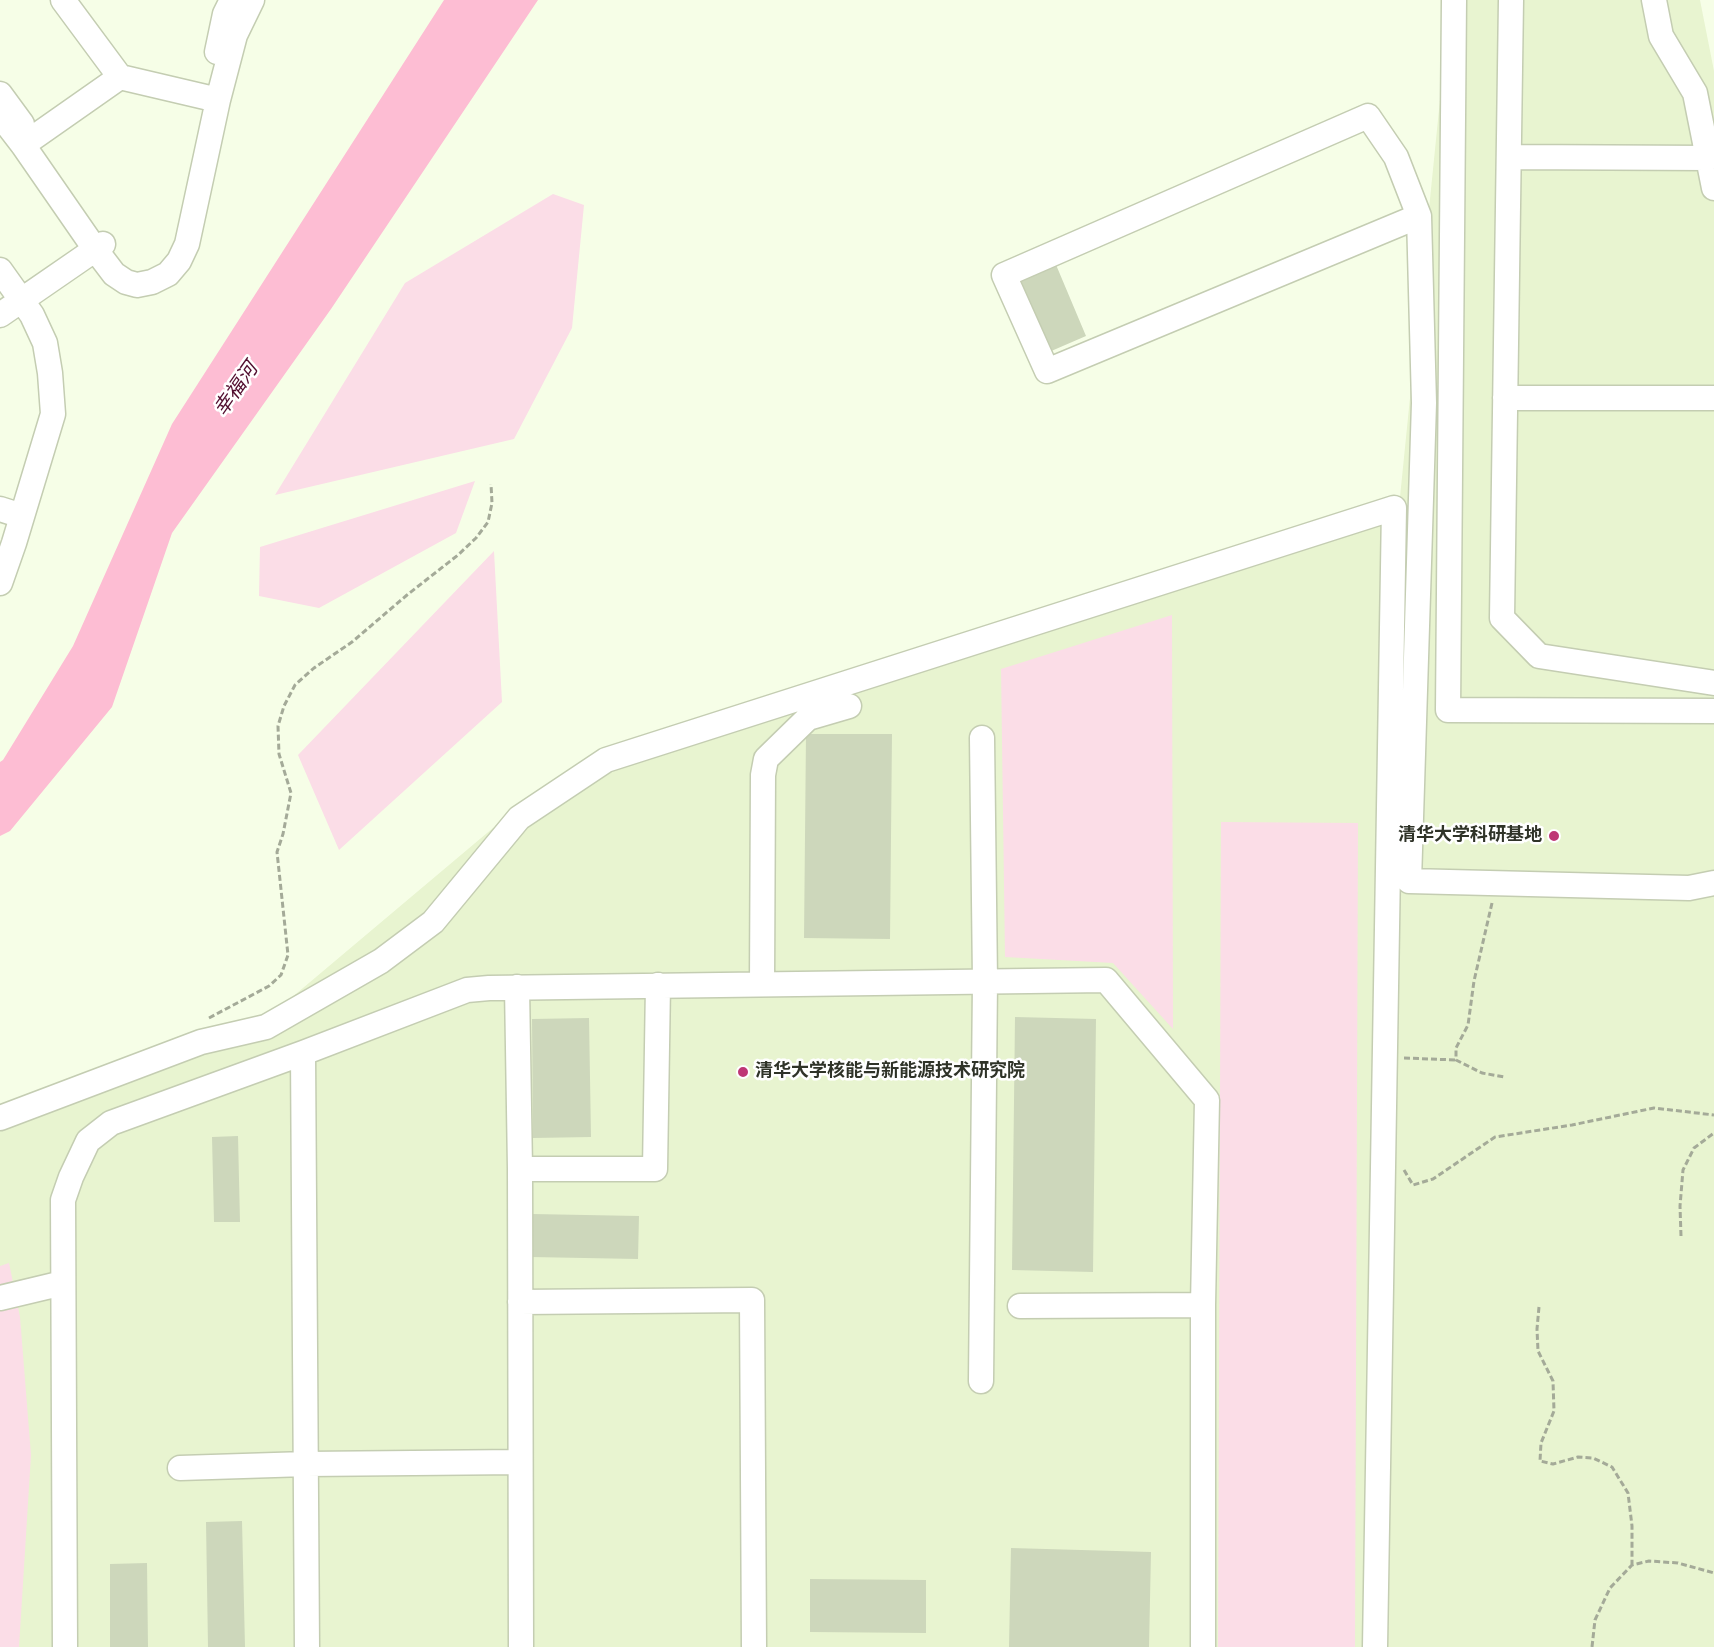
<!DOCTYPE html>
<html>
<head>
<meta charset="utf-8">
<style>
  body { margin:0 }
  canvas { display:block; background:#f6fee7 }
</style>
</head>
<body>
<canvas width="1714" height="1647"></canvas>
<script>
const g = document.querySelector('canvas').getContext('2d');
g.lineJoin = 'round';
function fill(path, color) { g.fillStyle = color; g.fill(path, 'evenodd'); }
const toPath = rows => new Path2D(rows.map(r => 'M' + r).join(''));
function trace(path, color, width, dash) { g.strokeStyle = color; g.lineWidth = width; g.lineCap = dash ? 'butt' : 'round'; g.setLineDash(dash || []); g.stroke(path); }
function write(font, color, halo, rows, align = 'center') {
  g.font = font + ' Jost,"Noto Sans SC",sans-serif'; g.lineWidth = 5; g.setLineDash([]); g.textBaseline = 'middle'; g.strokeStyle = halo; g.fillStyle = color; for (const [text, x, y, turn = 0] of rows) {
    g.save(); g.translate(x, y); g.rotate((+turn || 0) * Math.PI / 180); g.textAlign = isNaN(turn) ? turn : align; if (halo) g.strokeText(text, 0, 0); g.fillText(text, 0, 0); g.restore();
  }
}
fill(toPath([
  [1445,0,1700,0,1714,71,1714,1647,0,1647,0,1107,265,1020,525,801,599,757,1400,497,1444,60]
]), '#e8f4d0');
fill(toPath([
  [553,194,584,205,572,328,514,439,275,495,405,283],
  [475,481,456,533,319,608,259,596,260,547],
  [494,551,502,702,339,850,298,755],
  [1172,615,1173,1029,1113,963,1005,957,1001,669],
  [1221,822,1358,823,1355,1647,1218,1647],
  [9,1263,20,1317,31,1455,19,1647,0,1647,0,1266]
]), '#fbdde7');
fill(toPath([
  [444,0,538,0,331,309,172,533,112,707,10,831,0,836,0,762,3,760,73,646,172,424]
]), '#fdbdd3');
fill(toPath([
  [1054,260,1086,336,1049,352,1017,276],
  [806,734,892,734,890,939,804,938],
  [1015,1017,1096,1019,1093,1272,1012,1270],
  [589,1018,591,1137,533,1138,532,1019],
  [238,1136,240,1222,214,1222,212,1137],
  [532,1214,639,1216,638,1259,531,1257],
  [242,1521,245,1647,208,1647,206,1522],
  [1011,1548,1151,1552,1149,1647,1009,1647],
  [147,1563,148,1647,110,1647,110,1564],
  [810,1579,926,1580,926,1633,810,1632]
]), '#cdd7bb');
const minor = toPath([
  [63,0,120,77,218,100],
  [1454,0,1448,710,1714,711],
  [1511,0,1502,618,1539,656,1714,683],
  [1654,0,1661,36,1695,93,1714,188],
  [217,52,225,14,232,0],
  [0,94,22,124],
  [0,115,23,145,95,249,114,274,126,282,137,285,152,282,168,274,179,261,187,244,218,100,235,35,252,0],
  [23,145,120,77],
  [1509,157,1708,158],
  [1419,216,1047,371,1004,275,1368,116,1396,157,1419,216,1424,403,1409,881,1689,888,1714,883],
  [0,270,32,315,45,343,50,373,53,414,14,543,0,583],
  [0,315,103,244],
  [1505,398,1714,398],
  [0,509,22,516],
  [762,984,763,775,766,759,808,718,849,706],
  [517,987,520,1169,521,1647],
  [303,1053,307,1647],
  [0,1118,201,1042,266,1027,381,961,433,922,519,818,606,760,1394,508,1375,1647],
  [520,1169,655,1169,658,985],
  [0,1298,63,1283],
  [520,1302,752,1300,754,1647],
  [1020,1306,1203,1305],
  [981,1381,985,981,982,738],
  [180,1468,306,1464,520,1462],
  [65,1647,63,1200,71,1177,88,1141,111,1123,303,1053,467,990,489,988,1106,980,1207,1100,1203,1305,1203,1647]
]);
trace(minor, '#c4cdb2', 27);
trace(toPath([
  [1492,903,1474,981,1468,1025,1456,1048,1456,1060,1482,1073,1505,1077],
  [209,1018,269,986,281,975,288,955,277,852,283,834,291,793,279,754,278,726,284,706,295,685,314,668,352,642,407,595,458,555,476,538,488,522,492,503,491,484],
  [1404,1058,1456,1060],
  [1404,1170,1413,1185,1433,1179,1495,1137,1572,1125,1654,1108,1714,1115],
  [1681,1236,1680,1206,1683,1170,1694,1148,1714,1133],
  [1539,1307,1537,1329,1538,1351,1553,1381,1554,1411,1541,1443,1540,1461,1553,1464,1578,1457,1593,1458,1612,1467,1628,1493,1632,1526,1632,1565],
  [1592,1647,1595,1620,1610,1588,1632,1565,1649,1561,1678,1563,1714,1573]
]), '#a4aa98', 3, [6, 3]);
trace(minor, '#fff', 24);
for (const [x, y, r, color] of [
  [1554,836,6,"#be3675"],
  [743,1072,6,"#be3675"]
]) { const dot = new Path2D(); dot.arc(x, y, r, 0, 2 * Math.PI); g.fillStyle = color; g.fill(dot); trace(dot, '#fff', 2); }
write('bold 18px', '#2f3328', '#fff', [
  ["清华大学科研基地",1542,836],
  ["清华大学核能与新能源技术研究院",755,1072,"left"]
], 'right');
write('italic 20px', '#510d2e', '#fff', [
  ["幸福河",237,390,-55]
]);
</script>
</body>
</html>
